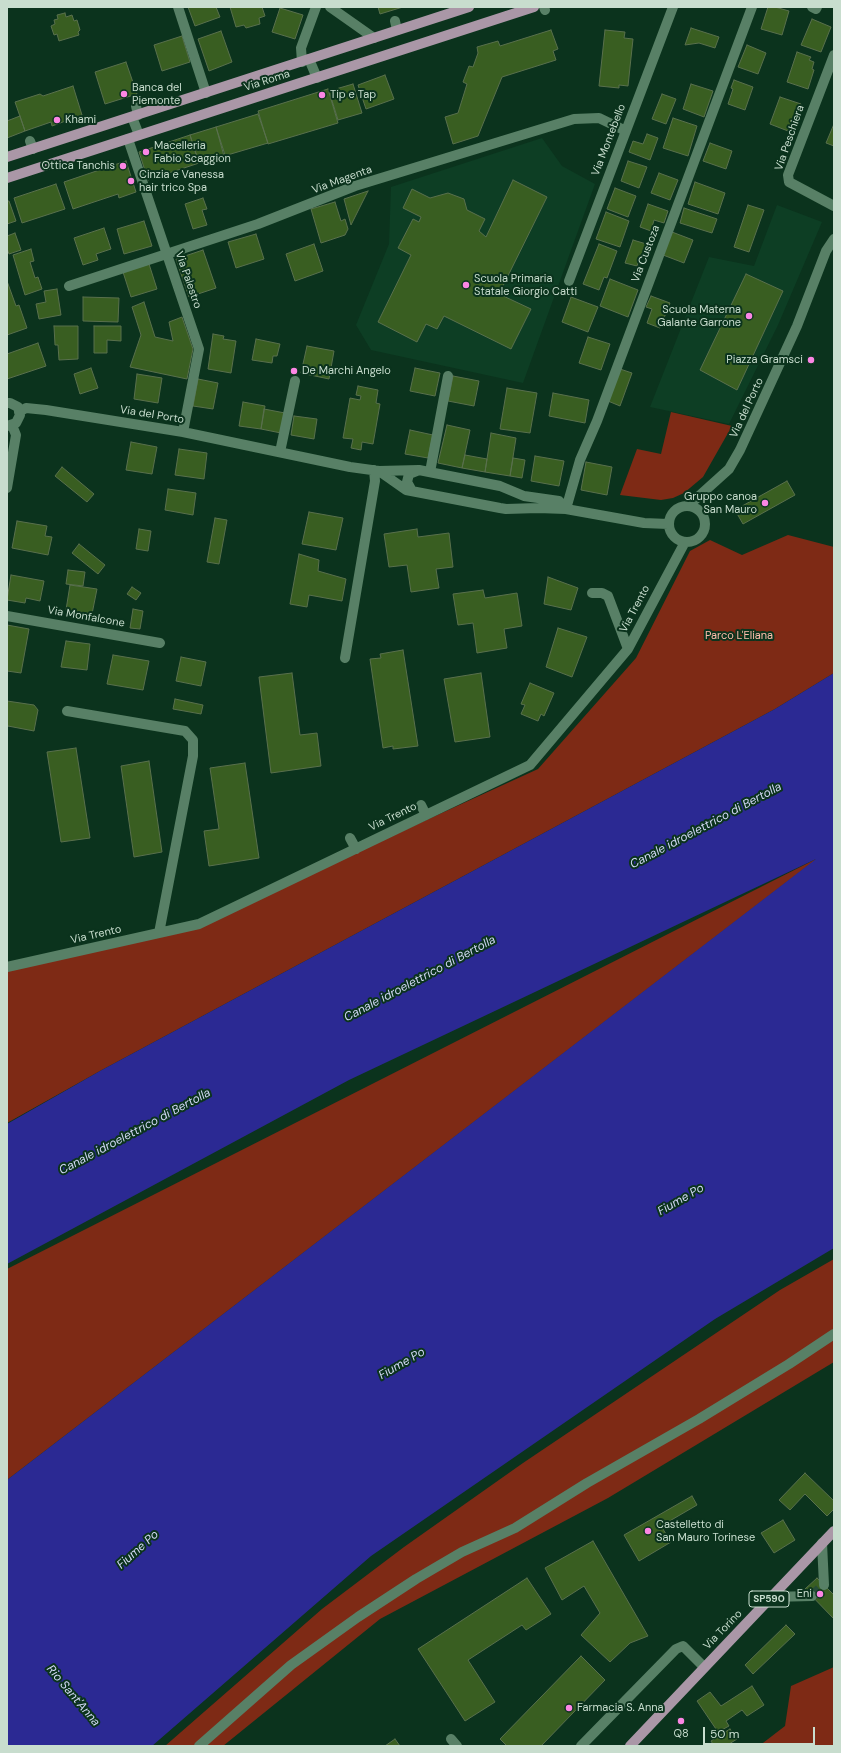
<!DOCTYPE html>
<html>
<head>
<meta charset="utf-8">
<style>
  body { margin:0 }
  #map { position:relative; width:841px; height:1753px; overflow:hidden; background:#0b331d; font-family:"DM Sans",sans-serif }
  canvas { display:block }
  .frame { position:absolute; inset:0; border:8px solid #c8ddce; pointer-events:none }
  .scale { position:absolute; left:703px; top:1727px; width:112px; height:18px; box-sizing:border-box; border:2px solid #c8ddce; border-top:0; padding-left:5px; font-size:12px; line-height:14px; white-space:nowrap; color:#c8ddce; -webkit-text-stroke:3px #0b331d; paint-order:stroke }
</style>
</head>
<body>
<div id="map">
<canvas width="841" height="1753"></canvas>
<div class="frame"></div>
<div class="scale">50 m</div>
</div>
<script>
const g = document.querySelector('canvas').getContext('2d');
g.lineJoin = 'round';
function fill(path, color) { g.fillStyle = color; g.fill(path, 'evenodd'); }
const toPath = rows => new Path2D(rows.map(r => 'M' + r).join(''));
function trace(path, color, width, dash) { g.strokeStyle = color; g.lineWidth = width; g.lineCap = dash ? 'butt' : 'round'; g.setLineDash(dash || []); g.stroke(path); }
function write(font, color, halo, rows, align = 'center') {
  g.font = font + ' "DM Sans",sans-serif'; g.lineWidth = 4; g.setLineDash([]); g.textBaseline = 'middle'; g.strokeStyle = halo; g.fillStyle = color; for (const [text, x, y, turn = 0] of rows) {
    g.save(); g.translate(x, y); g.rotate((+turn || 0) * Math.PI / 180); g.textAlign = isNaN(turn) ? turn : align; if (halo) g.strokeText(text, 0, 0); g.fillText(text, 0, 0); g.restore();
  }
}
fill(toPath([
  [542,138,562,166,595,184,523,383,371,350,356,325,389,244,391,187],
  [777,205,822,222,778,325,729,424,650,407,709,257,754,266]
]), '#0d3e24');
fill(toPath([
  [671,412,732,426,703,477,684,493,673,498,661,500,620,495,637,449,661,454],
  [788,535,834,547,834,673,775,709,100,1071,7,1123,7,969,199,924,538,769,636,658,690,551,710,540,742,555],
  [818,858,7,1480,7,1269],
  [834,1259,834,1362,608,1498,380,1619,223,1746,165,1746,322,1609,404,1547,523,1463,780,1290],
  [834,1667,834,1746,759,1746,785,1726,791,1686]
]), '#7e2a15');
fill(toPath([
  [834,673,834,1248,715,1319,371,1556,152,1746,7,1746,7,1480,816,859,349,1080,7,1264,7,1124,100,1071,775,709]
]), '#2b2993');
const building = toPath([
  [188,7,216,7,220,17,195,26,188,7],
  [230,7,262,7,265,16,259,18,260,24,246,28,244,25,236,27,230,7],
  [378,7,403,7,380,14,378,7],
  [768,7,775,7,789,11,782,35,761,29,768,7],
  [280,8,303,15,295,39,272,32,280,8],
  [65,13,66,17,72,15,74,21,77,20,80,30,78,32,79,35,59,41,57,34,54,35,51,26,55,24,54,20,58,19,57,15,65,13],
  [812,19,831,27,821,52,801,45,812,19],
  [691,28,719,37,715,48,699,43,685,45,691,28],
  [551,30,558,49,553,51,556,60,502,77,478,136,453,144,445,117,458,113,467,84,463,82,469,66,473,67,478,53,477,47,498,41,500,46,551,30],
  [605,30,625,32,624,38,633,39,628,86,619,85,619,88,599,86,605,30],
  [221,31,232,62,209,71,198,39,221,31],
  [182,36,190,62,162,71,154,45,182,36],
  [747,45,766,53,758,74,738,67,747,45],
  [797,52,811,57,809,60,814,62,812,69,814,70,808,89,787,82,797,52],
  [126,62,137,94,105,104,95,72,126,62],
  [385,75,394,99,366,109,358,85,385,75],
  [734,80,753,87,745,110,728,104,733,89,731,88,734,80],
  [353,84,362,113,338,120,329,91,353,84],
  [691,84,713,91,704,117,683,109,691,84],
  [73,86,82,115,52,126,51,122,25,131,15,102,40,94,43,96,73,86],
  [328,89,338,123,268,144,258,111,328,89],
  [662,94,676,99,666,124,652,119,662,94],
  [780,97,801,104,794,122,792,121,788,131,770,124,780,97],
  [258,114,268,143,224,156,216,127,258,114],
  [20,116,25,131,7,138,7,121,20,116],
  [673,118,697,126,688,156,663,148,673,118],
  [834,124,834,146,826,143,834,124],
  [216,127,225,155,199,163,190,135,216,127],
  [647,134,658,138,650,160,629,152,633,141,643,144,647,134],
  [190,135,199,163,148,180,139,152,190,135],
  [710,143,732,151,726,169,703,161,710,143],
  [126,161,136,192,119,198,118,194,73,209,64,182,126,161],
  [628,161,647,167,639,188,621,181,628,161],
  [659,173,678,180,670,200,651,193,659,173],
  [513,180,547,197,499,294,531,309,511,349,444,316,437,329,426,324,417,342,378,322,411,255,398,248,413,219,419,222,421,217,403,208,412,189,430,198,448,193,464,199,467,210,485,219,479,231,486,237,513,180],
  [695,182,725,193,718,214,688,204,695,182],
  [56,184,65,209,22,223,14,198,56,184],
  [615,188,636,196,628,217,607,209,615,188],
  [368,191,351,225,344,199,368,191],
  [203,198,207,209,202,210,207,225,193,229,185,204,203,198],
  [7,201,9,201,16,221,7,224,7,201],
  [335,202,341,221,345,219,348,229,345,235,321,243,311,209,335,202],
  [648,204,668,211,664,223,654,220,651,231,640,227,648,204],
  [748,205,764,210,749,252,734,247,748,205],
  [684,208,717,219,712,233,680,223,684,208],
  [606,212,629,221,620,247,596,239,606,212],
  [144,221,152,246,124,254,117,229,144,221],
  [104,228,111,249,96,254,98,260,83,265,74,238,104,228],
  [672,232,693,240,684,263,663,255,672,232],
  [15,233,21,250,9,254,7,248,7,236,15,233],
  [256,234,264,259,236,268,228,242,256,234],
  [633,240,653,246,649,257,641,255,637,266,625,263,633,240],
  [314,244,323,271,295,281,286,254,314,244],
  [599,244,617,251,607,278,604,277,599,290,583,284,599,244],
  [31,249,34,261,30,262,35,278,38,277,42,289,25,295,13,255,31,249],
  [203,250,216,288,189,297,176,259,203,250],
  [149,264,157,289,131,297,123,272,149,264],
  [746,274,783,291,737,390,700,370,746,274],
  [610,279,638,290,628,317,600,306,610,279],
  [7,281,16,306,19,305,27,328,7,335,7,281],
  [57,289,61,315,39,319,36,304,46,302,44,291,57,289],
  [651,296,670,303,660,328,647,323,652,309,646,307,651,296],
  [83,297,119,298,118,322,83,321,83,297],
  [571,297,598,307,588,332,562,322,571,297],
  [144,302,155,337,173,341,169,322,182,317,193,349,187,379,130,367,141,335,132,307,144,302],
  [54,326,78,326,78,359,59,360,58,345,55,345,54,326],
  [94,326,121,326,121,341,107,340,107,353,94,353,94,326],
  [213,334,224,336,223,339,236,341,231,373,208,369,213,334],
  [588,337,610,344,601,370,579,363,588,337],
  [256,339,280,344,277,356,273,356,272,363,252,360,256,339],
  [38,343,46,366,7,379,7,354,38,343],
  [307,346,334,351,329,379,301,373,307,346],
  [91,368,98,388,80,394,74,374,91,368],
  [415,368,440,373,435,396,410,391,415,368],
  [620,369,632,373,620,406,608,401,620,369],
  [137,374,162,378,158,403,134,399,137,374],
  [453,376,479,381,474,406,448,401,453,376],
  [198,379,218,383,213,409,193,406,198,379],
  [358,386,378,390,376,403,380,404,373,444,362,442,361,450,351,448,353,439,343,438,350,398,360,400,361,396,356,395,358,386],
  [507,388,537,393,530,433,500,429,507,388],
  [553,393,589,400,585,423,549,416,553,393],
  [243,402,265,406,261,429,239,426,243,402],
  [264,409,285,413,281,433,261,429,264,409],
  [294,416,317,419,314,439,291,435,294,416],
  [447,425,470,430,462,468,438,463,447,425],
  [410,430,433,435,428,458,405,454,410,430],
  [491,433,516,438,510,476,485,472,491,433],
  [131,442,157,447,152,474,126,470,131,442],
  [179,449,207,453,204,479,175,475,179,449],
  [465,455,487,459,485,472,462,468,465,455],
  [535,456,564,461,559,486,531,481,535,456],
  [513,458,525,460,522,478,510,476,513,458],
  [586,462,612,467,607,495,581,490,586,462],
  [62,467,94,494,87,502,55,476,62,467],
  [787,481,795,495,743,524,735,510,787,481],
  [168,489,196,493,193,515,165,510,168,489],
  [309,512,343,518,336,550,302,544,309,512],
  [215,518,227,520,219,564,207,562,215,518],
  [17,521,47,526,45,536,52,537,48,555,12,548,17,521],
  [139,529,151,531,148,551,136,549,139,529],
  [417,529,418,537,449,533,453,567,436,569,439,588,411,592,407,565,389,567,384,534,417,529],
  [79,544,105,565,98,574,72,553,79,544],
  [299,554,319,560,318,571,346,579,342,601,309,595,307,607,290,604,299,554],
  [68,570,85,572,83,586,66,584,68,570],
  [11,575,44,581,40,601,26,598,25,603,7,600,11,575],
  [548,577,578,588,571,610,544,604,548,577],
  [70,585,97,589,92,614,66,610,70,585],
  [132,587,141,593,136,600,127,594,132,587],
  [483,590,485,598,517,593,522,626,504,629,507,648,477,653,473,623,458,625,453,594,483,590],
  [133,609,143,611,140,629,130,628,133,609],
  [7,625,29,629,21,673,7,671,7,625],
  [558,628,587,637,572,677,546,667,558,628],
  [66,641,90,644,87,670,61,667,66,641],
  [403,650,418,746,393,749,393,746,383,748,370,659,381,658,380,654,403,650],
  [113,655,149,661,143,690,107,684,113,655],
  [181,657,206,662,201,686,176,681,181,657],
  [292,673,300,735,317,733,321,766,271,773,259,677,292,673],
  [481,673,490,737,455,742,444,679,481,673],
  [530,683,554,693,544,716,541,714,538,721,521,714,525,705,521,704,530,683],
  [175,699,203,705,201,714,173,709,175,699],
  [7,701,34,705,38,710,34,731,8,726,7,729,7,701],
  [76,748,90,838,61,842,47,752,76,748],
  [149,761,162,852,134,857,121,766,149,761],
  [245,763,259,858,209,866,204,831,219,829,210,768,245,763],
  [805,1473,834,1501,834,1509,827,1516,805,1494,790,1510,779,1500,805,1473],
  [692,1496,697,1505,661,1526,671,1542,639,1561,624,1535,692,1496],
  [783,1520,795,1540,774,1553,761,1533,783,1520],
  [593,1541,648,1636,630,1643,610,1662,581,1635,600,1613,584,1586,562,1600,545,1568,593,1541],
  [527,1578,551,1614,526,1630,522,1625,468,1660,495,1702,465,1721,418,1649,527,1578],
  [817,1578,834,1595,834,1619,805,1589,817,1578],
  [786,1625,795,1634,753,1674,745,1665,786,1625],
  [581,1656,605,1680,541,1746,507,1746,500,1739,581,1656],
  [752,1686,764,1705,747,1716,742,1710,726,1721,729,1726,718,1732,697,1701,710,1692,721,1706,752,1686],
  [730,1729,737,1739,726,1746,714,1746,711,1741,730,1729],
  [395,1739,400,1746,385,1746,395,1739]
]);
fill(building, '#395e21');
trace(building, '#59704d', 1);
trace(toPath([
  [812,1596,824,1585]
]), '#274c38', 10, [10, 5]);
trace(toPath([
  [178,7,206,93],
  [330,7,374,38],
  [544,7,545,10],
  [812,7,816,9,817,7],
  [395,21,397,30],
  [834,55,788,175,789,182,834,206],
  [309,59,317,78],
  [302,62,301,48,316,7],
  [136,106,138,115],
  [132,117,139,135],
  [128,139,199,349,183,432],
  [30,141,33,149],
  [569,281,673,7],
  [69,286,258,224,355,186,574,119,599,118,626,131],
  [7,403,10,403,18,407,20,415,16,423,7,426],
  [19,412,26,408,46,410,183,432,350,467,379,471,419,470,500,486,524,496,559,501,566,509],
  [280,452,295,381],
  [379,471,406,490,500,508,506,509,538,508,566,509,644,523,668,524],
  [430,472,448,376],
  [7,488,16,435,12,425],
  [412,491,407,482,409,474,419,470],
  '669 524a18 18 0 1 1 36 0a18 18 0 1 1-36 0Z',
  [688,506,729,469,740,450,797,326,826,251,834,239],
  [566,509,580,460,597,421,752,7],
  [592,593,602,593,608,596,628,649],
  [7,616,160,643],
  [345,658,375,481,374,470],
  [67,711,185,731,193,740,193,756,159,933],
  [421,805,426,815],
  [350,838,356,849],
  [7,967,199,924,530,765,628,649,685,542],
  [822,1543,824,1585],
  [771,1597,812,1596],
  [451,1739,457,1746],
  [199,1746,291,1665,358,1617,416,1579,462,1552,515,1528,587,1483,699,1419,789,1364,834,1334],
  [581,1746,676,1649,683,1646,704,1667]
]), '#588066', 10);
trace(toPath([
  [7,157,469,7],
  [7,178,534,7],
  [630,1746,834,1531]
]), '#aa97a7', 10);
for (const [x, y, r, color] of [
  [124,94,4,"#fc86e4"],
  [322,95,4,"#fc86e4"],
  [57,120,4,"#fc86e4"],
  [146,152,4,"#fc86e4"],
  [123,166,4,"#fc86e4"],
  [131,181,4,"#fc86e4"],
  [466,285,4,"#fc86e4"],
  [749,316,4,"#fc86e4"],
  [811,360,4,"#fc86e4"],
  [294,371,4,"#fc86e4"],
  [765,503,4,"#fc86e4"],
  [648,1531,4,"#fc86e4"],
  [820,1594,4,"#fc86e4"],
  [569,1708,4,"#fc86e4"],
  [681,1721,4,"#fc86e4"]
]) { const dot = new Path2D(); dot.arc(x, y, r, 0, 2 * Math.PI); g.fillStyle = color; g.fill(dot); trace(dot, '#0b331d', 1.5); }
for (const [x, y, w] of [
  [769,1599,40]
]) { const box = new Path2D(); box.roundRect(x - w / 2, y - 8, w, 16, 3); g.fillStyle = '#0b331d'; g.fill(box); trace(box, '#c8ddce', 1); }
write('bold 10px', '#c8ddce', null, [
  ["SP590",769,1599]
]);
write('11px', '#c8ddce', '#0b331d', [
  ["Via Roma",267,81,-18],
  ["Via Peschiera",790,138,-71],
  ["Via Montebello",609,140,-69],
  ["Via Magenta",342,180,-20],
  ["Via Custoza",646,254,-69],
  ["Via Palestro",188,280,71],
  ["Via del Porto",747,408,-65],
  ["Via del Porto",152,415,9],
  ["Via Trento",635,609,-62],
  ["Via Monfalcone",86,617,10],
  ["Via Trento",393,817,-26],
  ["Via Trento",96,935,-13],
  ["Via Torino",723,1630,-46]
]);
write('11px', '#c8ddce', '#0b331d', [
  ["Banca del",132,88],
  ["Piemonte",132,101],
  ["Tip e Tap",330,95],
  ["Khami",65,120],
  ["Macelleria",154,146],
  ["Fabio Scaggion",154,159],
  ["Ottica Tanchis",115,166,"right"],
  ["Cinzia e Vanessa",139,175],
  ["hair trico Spa",139,188],
  ["Scuola Primaria",474,279],
  ["Statale Giorgio Catti",474,292],
  ["Scuola Materna",741,310,"right"],
  ["Galante Garrone",741,323,"right"],
  ["Piazza Gramsci",803,360,"right"],
  ["De Marchi Angelo",302,371],
  ["Gruppo canoa",757,497,"right"],
  ["San Mauro",757,510,"right"],
  ["Castelletto di",656,1525],
  ["San Mauro Torinese",656,1538],
  ["Eni",812,1594,"right"],
  ["Farmacia S. Anna",577,1708],
  ["Q8",681,1734,"center"]
], 'left');
write('11px', '#fdbcab', '#0b331d', [
  ["Parco L'Eliana",739,636]
]);
write('italic 12px', '#d2d9f5', '#0b331d', [
  ["Canale idroelettrico di Bertolla",706,826,-28],
  ["Canale idroelettrico di Bertolla",420,979,-28],
  ["Canale idroelettrico di Bertolla",135,1132,-28],
  ["Fiume Po",681,1200,-30],
  ["Fiume Po",402,1364,-30],
  ["Fiume Po",138,1550,-42],
  ["Rio Sant'Anna",73,1696,50]
]);
</script>
</body>
</html>
